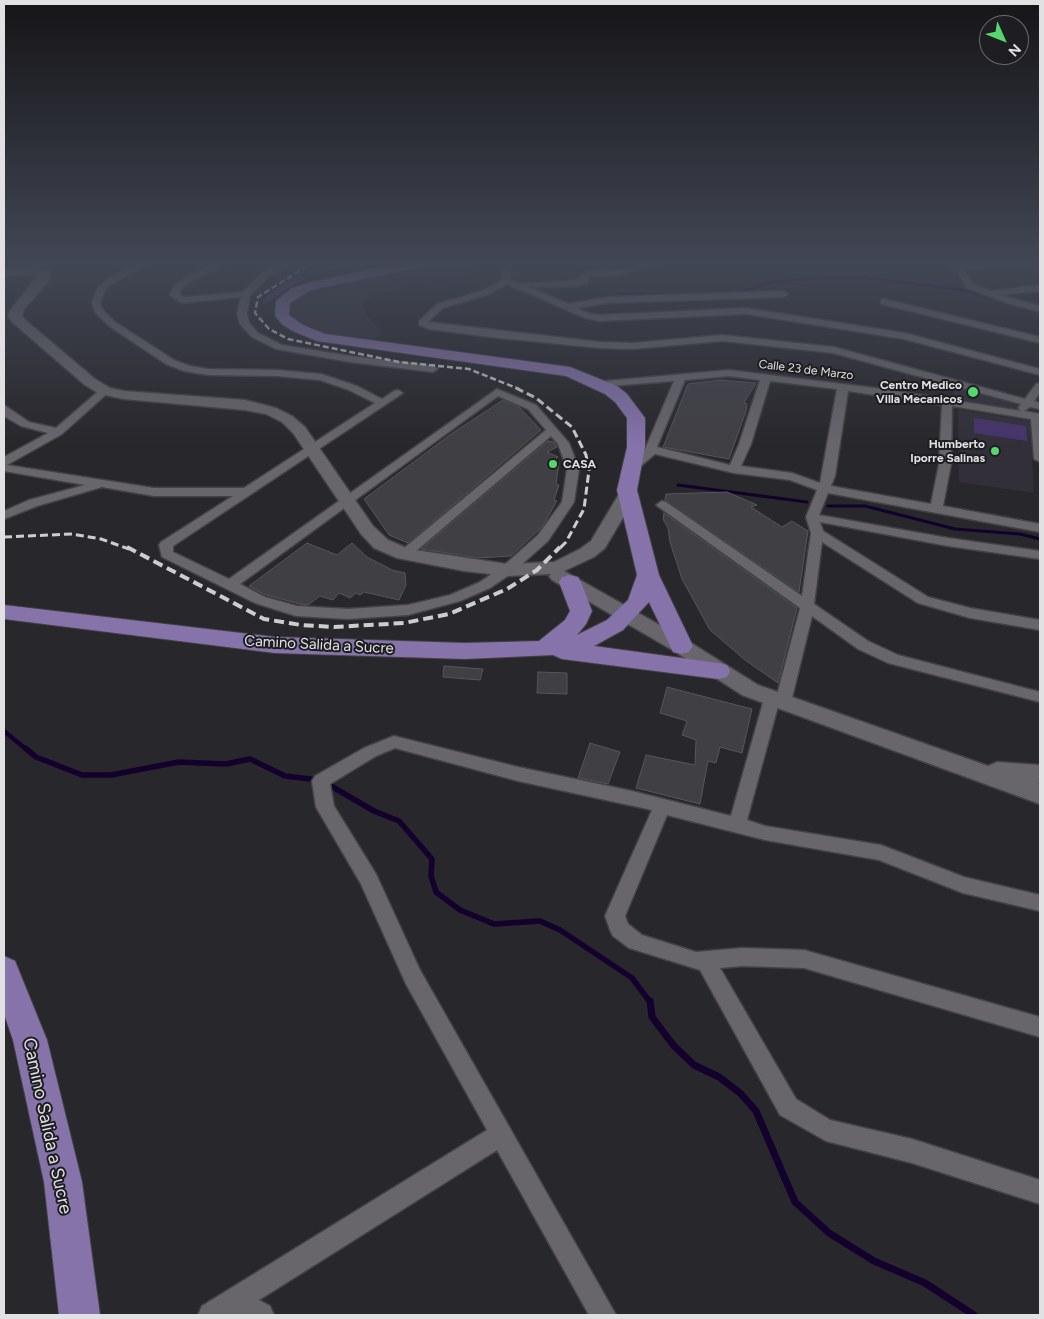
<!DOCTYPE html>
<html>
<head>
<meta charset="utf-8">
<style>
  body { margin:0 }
  #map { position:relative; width:1044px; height:1319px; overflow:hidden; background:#28272b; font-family:Figtree,sans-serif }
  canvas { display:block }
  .frame { position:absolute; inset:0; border:5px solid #e1e1e3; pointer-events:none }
  .north { position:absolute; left:979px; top:15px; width:50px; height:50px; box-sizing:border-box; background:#1e1d21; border:1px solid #6c6b6f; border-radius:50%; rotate:134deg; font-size:14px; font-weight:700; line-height:20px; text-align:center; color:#e1e1e3 }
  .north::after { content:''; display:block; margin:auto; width:18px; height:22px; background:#57d570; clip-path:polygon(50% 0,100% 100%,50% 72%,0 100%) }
</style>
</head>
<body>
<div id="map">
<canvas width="1044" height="1319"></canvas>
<div class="frame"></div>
<div class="north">N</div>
</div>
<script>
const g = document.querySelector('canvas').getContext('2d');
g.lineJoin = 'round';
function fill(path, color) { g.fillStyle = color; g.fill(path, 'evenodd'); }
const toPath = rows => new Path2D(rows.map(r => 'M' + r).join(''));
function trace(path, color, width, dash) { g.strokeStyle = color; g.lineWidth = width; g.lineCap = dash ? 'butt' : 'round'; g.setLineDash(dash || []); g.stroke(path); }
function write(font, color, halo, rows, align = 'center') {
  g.font = font + ' Figtree,sans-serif'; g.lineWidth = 4; g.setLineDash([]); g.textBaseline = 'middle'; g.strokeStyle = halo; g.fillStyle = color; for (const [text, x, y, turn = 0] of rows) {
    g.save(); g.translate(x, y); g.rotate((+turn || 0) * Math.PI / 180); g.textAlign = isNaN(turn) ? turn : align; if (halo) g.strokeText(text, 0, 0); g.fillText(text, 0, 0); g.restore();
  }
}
fill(toPath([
  [331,261,408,261,311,273,314,269],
  [445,261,486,261,473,273,457,278,409,285,371,297,362,304,370,320,379,327,382,334,369,342,320,333,301,325,290,315,287,307,297,296,316,287,430,266],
  [959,383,1028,402,1019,414,947,403],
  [958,410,1030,421,1034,493,959,482]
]), '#322f39');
fill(toPath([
  [299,275,307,280,294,284,265,304,263,301,266,297,282,284],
  [974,418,1026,426,1027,441,974,433]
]), '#47346b');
trace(toPath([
  [619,294,693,295],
  [738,294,765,283,818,278,867,278,964,290,1001,300]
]), '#13002d', 2.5);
trace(toPath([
  [678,485,807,502],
  [828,506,865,506,955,529,1020,534,1040,539]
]), '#13002d', 3);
trace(toPath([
  [4,731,27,750]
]), '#13002d', 4.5);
trace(toPath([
  [25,748,36,757,82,775,111,775,179,762,226,764,250,759,285,776,319,780],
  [326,783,374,811,399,821,432,859,431,876,436,892,460,910,494,924,540,921,560,930,632,978,650,1002]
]), '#13002d', 5.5);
trace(toPath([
  [650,1001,652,1017,674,1046,694,1065,719,1077,740,1093,756,1111,795,1202,829,1233,874,1261,925,1283,974,1315]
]), '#13002d', 7);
const building = toPath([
  [720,380,756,383,744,403,747,404,746,411,729,459,663,447,688,384,720,380],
  [503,400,519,407,541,430,408,543,389,535,364,499,451,434,503,400],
  [548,441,554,442,557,447,547,452,558,457,554,461,559,463,556,484,559,485,554,500,557,501,542,527,511,556,477,558,421,549,548,441],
  [727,492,757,505,751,507,782,527,792,521,808,531,799,592,665,500,666,494,727,492],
  [664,513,797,608,778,683,745,660,710,630,682,579,670,542,668,528,663,519,664,513],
  [307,543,337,555,352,543,367,557,392,570,405,573,406,585,399,600,364,592,360,595,356,593,350,598,339,593,333,600,320,596,308,605,300,604,263,594,249,586,307,543],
  [444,666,483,669,480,680,443,677,444,666],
  [538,672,567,673,567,694,537,693,538,672],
  [667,687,752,709,742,753,720,747,716,763,708,761,700,804,636,788,646,755,695,765,696,740,682,735,687,721,660,713,667,687],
  [590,743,620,752,608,784,578,778,590,743]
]);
fill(building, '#403f44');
trace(building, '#57555a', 1);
const minor = toPath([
  [42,261,55,261,23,273,19,270,42,261],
  [144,261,155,261,116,281,105,290,100,302,102,309,115,322,174,360,190,366,208,369,277,370,321,374,357,386,382,399,394,391,398,390,403,393,173,546,173,552,229,579,497,389,536,405,569,443,579,469,574,502,548,541,512,573,490,588,460,601,408,615,348,619,296,616,255,603,162,557,159,545,161,542,233,496,154,496,102,487,37,506,4,519,4,511,29,500,85,485,4,471,4,457,48,433,21,426,4,416,4,405,29,422,56,428,101,389,109,389,110,391,62,434,7,465,154,488,244,488,375,403,349,390,320,380,277,376,208,375,184,371,166,364,109,326,95,312,92,302,98,287,110,277,144,261],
  [498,396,528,409,546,430,397,554,404,558,409,557,551,436,558,444,567,469,562,502,538,535,502,567,480,582,450,595,408,605,348,609,297,606,265,597,240,584,498,396],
  [222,261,233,261,195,279,182,288,179,294,184,297,243,292,263,272,286,261,297,261,269,276,250,295,247,314,249,323,258,333,282,345,350,356,433,366,438,369,433,372,350,362,276,349,252,337,240,324,237,314,241,297,182,303,170,295,175,285,189,275,222,261],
  [503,261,511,261,510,279,520,284,577,280,586,271,613,270,659,261,676,261,613,276,590,276,587,283,577,286,529,287,568,304,608,297,784,291,788,294,784,297,608,303,577,308,590,314,599,315,746,308,905,333,1040,369,1040,375,904,339,746,314,599,321,585,318,507,284,487,295,443,308,428,322,600,342,632,343,723,335,834,347,1025,399,1036,384,1040,383,1040,393,1034,401,1040,403,1040,409,1030,407,1024,411,1040,414,1040,462,1034,459,1031,419,952,406,951,464,943,506,1040,524,1040,532,828,493,819,515,948,538,1040,551,1040,559,948,546,820,522,823,531,928,597,970,608,1040,620,1040,630,970,618,918,603,822,542,814,604,868,641,898,655,1040,692,1040,702,888,663,858,649,812,616,791,702,789,706,778,706,747,820,765,826,881,845,964,877,1040,895,1040,911,963,893,879,860,765,840,667,815,625,916,628,924,642,935,696,952,742,948,804,950,1040,1017,1040,1037,804,968,742,966,720,968,796,1099,830,1120,912,1139,1040,1180,1040,1204,912,1163,826,1141,780,1115,700,970,629,948,613,936,610,930,605,916,652,810,518,781,395,748,376,756,330,784,334,806,376,874,420,970,616,1315,589,1315,497,1150,259,1300,270,1306,274,1315,198,1315,202,1306,487,1130,406,984,361,884,316,807,312,781,315,776,364,748,394,736,518,767,632,791,731,816,764,699,766,695,777,695,800,608,656,505,662,501,666,502,802,596,811,533,806,517,817,490,790,480,734,473,655,454,636,470,628,470,628,466,643,454,674,381,598,387,593,384,594,382,729,370,883,389,1021,411,1018,408,1021,404,833,353,723,341,632,349,600,348,490,337,429,329,419,325,419,321,437,304,481,291,501,281,503,261],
  [729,376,760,380,739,444,730,465,657,447,685,380,729,376],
  [770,381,837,389,820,483,792,473,741,466,751,444,770,381],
  [848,391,942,405,939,464,931,504,831,486,835,476,848,391],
  [946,261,955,261,960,265,1040,261,1040,263,964,270,973,284,991,291,1040,285,1040,291,1001,295,1040,306,1040,312,1007,303,967,288,957,272,946,261],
  [884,299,1040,337,1040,343,881,304,881,300,884,299]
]);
const secondary = toPath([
  [23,266,49,271,51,274,48,282,24,309,22,315,24,319,95,379,110,388,124,391,245,400,276,408,292,416,305,427,373,526,388,540,409,549,507,564,554,562,580,549,591,541,619,494,621,486,633,486,637,494,605,548,594,557,564,571,688,641,758,685,988,766,997,762,1040,765,1040,783,1037,783,1040,784,1040,804,742,695,674,651,552,580,549,576,551,574,507,576,464,571,397,558,374,548,361,534,293,433,282,422,266,414,245,410,124,399,100,394,85,385,11,321,8,315,12,308,38,276,23,274,4,277,4,269,23,266]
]);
const primary = toPath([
  [411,261,437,261,431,265,311,290,290,303,289,315,303,325,325,334,570,367,617,386,627,394,645,418,645,447,637,490,659,575,693,646,689,652,681,654,673,652,649,602,623,630,594,646,718,663,727,665,730,671,727,677,718,679,562,659,553,655,465,659,275,653,4,619,4,605,275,637,465,643,539,641,565,620,570,611,559,582,562,577,570,575,578,577,581,582,592,611,586,624,577,635,607,620,628,600,637,575,617,490,627,447,627,418,615,402,605,394,566,376,317,341,293,331,283,325,275,316,276,301,292,288,307,283,411,261],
  [4,956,15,961,47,1040,82,1182,100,1315,59,1315,44,1182,13,1040,4,1014,4,956]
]);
trace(minor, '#434245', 3);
trace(secondary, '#434245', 3);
trace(primary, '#434245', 2);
fill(minor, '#68666b');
fill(secondary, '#68666b');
fill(primary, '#8573aa');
trace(toPath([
  [315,261,258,297,255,313,269,329,288,339,399,362,469,369,519,389]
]), '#cdcdcf', 2.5, [6, 3]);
trace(toPath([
  [516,388,536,398,572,427,586,455,589,470,584,509,566,542,559,549],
  [4,537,72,534,101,539,129,549]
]), '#cdcdcf', 3, [8, 4]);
trace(toPath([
  [127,547,264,619,301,625,334,627,404,623,449,614,507,589,537,570,560,547]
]), '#cdcdcf', 4, [10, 5]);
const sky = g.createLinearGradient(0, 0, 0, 446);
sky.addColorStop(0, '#161518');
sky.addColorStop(0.59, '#424755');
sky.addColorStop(1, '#42475500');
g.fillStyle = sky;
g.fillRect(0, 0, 1044, 446);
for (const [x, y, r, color] of [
  [973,392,6,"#57d570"],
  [995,451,5,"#57d570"],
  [553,464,5,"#57d570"]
]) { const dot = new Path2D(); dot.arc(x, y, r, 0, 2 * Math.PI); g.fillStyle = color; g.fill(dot); trace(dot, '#1e1d21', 2); }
write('12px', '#e1e1e3', '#1e1d21', [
  ["Calle 23 de Marzo",806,370,7]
]);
write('bold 12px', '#e1e1e3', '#1e1d21', [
  ["Centro Medico",962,385],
  ["Villa Mecanicos",962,399],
  ["Humberto",985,444],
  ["Iporre Salinas",985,458],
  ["CASA",563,464,"left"]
], 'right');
write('15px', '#e1e1e3', '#1e1d21', [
  ["Camino Salida a Sucre",319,645,3]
]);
write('18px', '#e1e1e3', '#1e1d21', [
  ["Camino Salida a Sucre",47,1126,78]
]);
</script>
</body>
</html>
